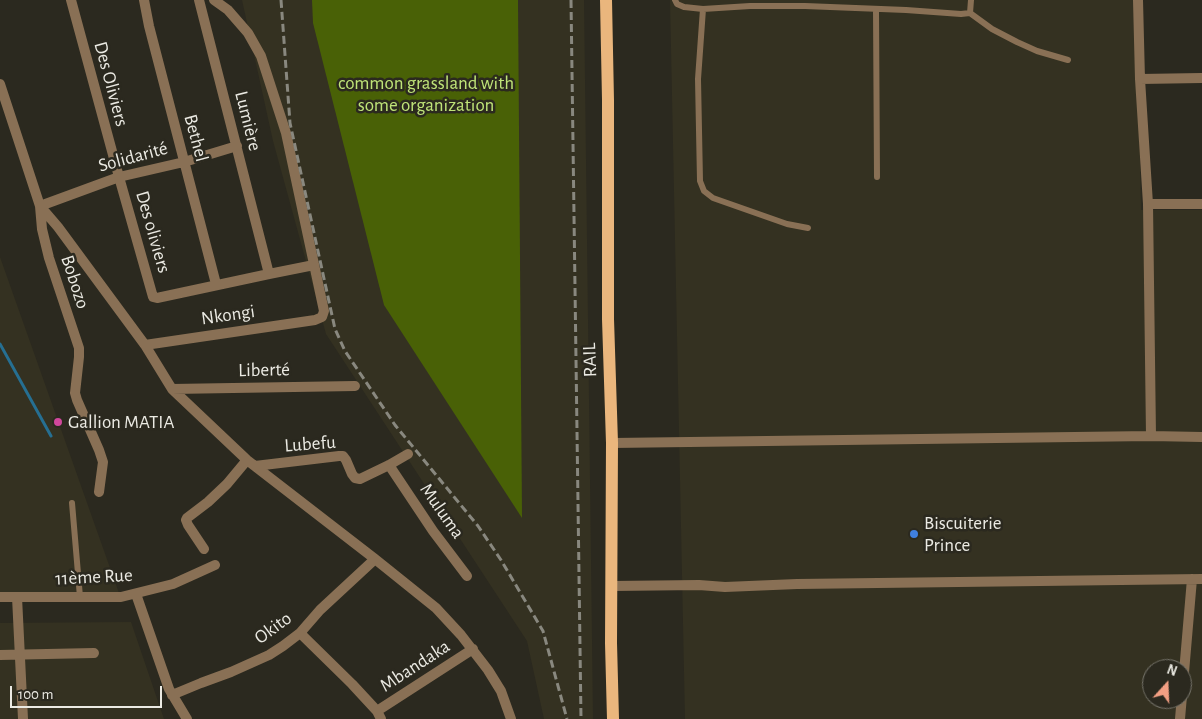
<!DOCTYPE html>
<html>
<head>
<meta charset="utf-8">
<style>
  body { margin:0 }
  #map { position:relative; width:1202px; height:719px; overflow:hidden; background:#2b291f; font-family:"Alegreya Sans",sans-serif }
  canvas { display:block }
  .north { position:absolute; left:1142px; top:659px; width:50px; height:50px; box-sizing:border-box; background:#2b291f; border:1px solid #78766d; border-radius:50%; rotate:20deg; font-size:14px; font-weight:700; line-height:20px; text-align:center; color:#ebeae3 }
  .north::after { content:''; display:block; margin:auto; width:18px; height:22px; background:#f39f83; clip-path:polygon(50% 0,100% 100%,50% 72%,0 100%) }
  .scale { position:absolute; left:10px; top:686px; width:152px; height:22px; box-sizing:border-box; border:2px solid #ebeae3; border-top:0; padding-left:6px; font-size:15px; line-height:18px; white-space:nowrap; color:#ebeae3; -webkit-text-stroke:4px #2b291f; paint-order:stroke }
</style>
</head>
<body>
<div id="map">
<canvas width="1202" height="719"></canvas>
<div class="north">N</div>
<div class="scale">100 m</div>
</div>
<script>
const g = document.querySelector('canvas').getContext('2d');
g.lineJoin = 'round';
function fill(path, color) { g.fillStyle = color; g.fill(path, 'evenodd'); }
const toPath = rows => new Path2D(rows.map(r => 'M' + r).join(''));
function trace(path, color, width, dash) { g.strokeStyle = color; g.lineWidth = width; g.lineCap = dash ? 'butt' : 'round'; g.setLineDash(dash || []); g.stroke(path); }
function write(font, color, halo, rows, align = 'center') {
  g.font = font + ' "Alegreya Sans",sans-serif'; g.lineWidth = 5; g.setLineDash([]); g.textBaseline = 'middle'; g.strokeStyle = halo; g.fillStyle = color; for (const [text, x, y, turn = 0] of rows) {
    g.save(); g.translate(x, y); g.rotate((+turn || 0) * Math.PI / 180); g.textAlign = isNaN(turn) ? turn : align; if (halo) g.strokeText(text, 0, 0); g.fillText(text, 0, 0); g.restore();
  }
}
fill(toPath([
  [242,0,584,0,593,719,544,719,527,641,326,334,273,141],
  [670,0,1137,0,1141,210,1202,210,1202,719,685,719],
  [1152,669,1182,669,1182,699,1152,699],
  [0,257,120,596,0,597],
  [131,622,164,719,0,719,0,623]
]), '#343121');
fill(toPath([
  [312,0,518,0,522,518,384,305,313,23]
]), '#496106');
trace(toPath([
  [0,344,51,436]
]), '#266f92', 3);
trace(toPath([
  [675,0,677,4,684,7,703,9,750,6,805,6,906,10,961,14,970,13,992,29,1017,42,1037,51,1068,60],
  [703,9,698,79,700,181,704,191,713,198,787,224,808,228],
  [876,9,877,177],
  [970,13,971,0],
  [72,503,80,597]
]), '#897055', 6);
trace(toPath([
  [71,0,119,177,153,297,157,298,269,274],
  [144,0,149,26,216,284],
  [199,0,269,274,314,265],
  [1138,0,1140,79,1148,204,1151,436],
  [1140,79,1202,78],
  [0,84,40,206,42,229,49,258,79,348,79,357,75,393,77,400,99,450,103,462,99,492],
  [1148,204,1202,204],
  [40,206,58,227,145,345,172,389,247,460,375,559,436,608,461,635,488,670,501,691,511,719],
  [40,206,119,177,184,162,237,146],
  [145,345,315,320,322,317,324,311,286,133,261,56,248,33,228,10,214,0],
  [172,389,355,386],
  [612,443,1151,436,1202,437],
  [389,465,433,531,467,576],
  [255,466,339,456,343,456,346,460,352,474,355,478,360,479,389,465,408,454],
  [204,549,188,525,186,520,187,518,208,502,227,484,247,460],
  [612,586,699,585,725,587,797,584,1202,579],
  [136,594,169,689,187,719],
  [0,597,121,597,173,584,215,565],
  [17,597,23,719],
  [300,633,352,684,377,711,381,719],
  [0,655,94,653],
  [172,695,201,683,231,672,269,655,283,646,300,633,320,610,375,559],
  [377,711,473,649],
  [1180,719,1192,579]
]), '#897055', 10);
trace(toPath([
  [606,0,608,100,608,319,612,443,611,643,613,719]
]), '#eab67d', 12);
trace(toPath([
  [281,0,290,123,335,329,345,351,395,425,478,526,501,560,543,631,567,719],
  [571,0,581,719]
]), '#89887f', 3, [8, 4]);
for (const [x, y, r, color] of [
  [58,422,5,"#d1479c"],
  [914,534,5,"#3f7fe0"]
]) { const dot = new Path2D(); dot.arc(x, y, r, 0, 2 * Math.PI); g.fillStyle = color; g.fill(dot); trace(dot, '#2b291f', 2); }
write('19px', '#bfe478', '#2b291f', [
  ["common grassland with",426,83],
  ["some organization",426,105]
]);
write('19px', '#ebeae3', '#2b291f', [
  ["Des Oliviers",111,84,75],
  ["Lumière",248,121,76],
  ["Bethel",196,138,75],
  ["Solidarité",133,157,-15],
  ["Des oliviers",153,232,74],
  ["Bobozo",75,282,72],
  ["Nkongi",228,315,-8],
  ["RAIL",590,360,-92],
  ["Liberté",264,370,-1],
  ["Lubefu",310,444,-4],
  ["Muluma",442,511,55],
  ["11ème Rue",94,577,-3],
  ["Okito",273,628,-36],
  ["Mbandaka",415,666,-33]
]);
write('19px', '#ebeae3', '#2b291f', [
  ["Gallion MATIA",68,422],
  ["Biscuiterie",924,523],
  ["Prince",924,545]
], 'left');
</script>
</body>
</html>
